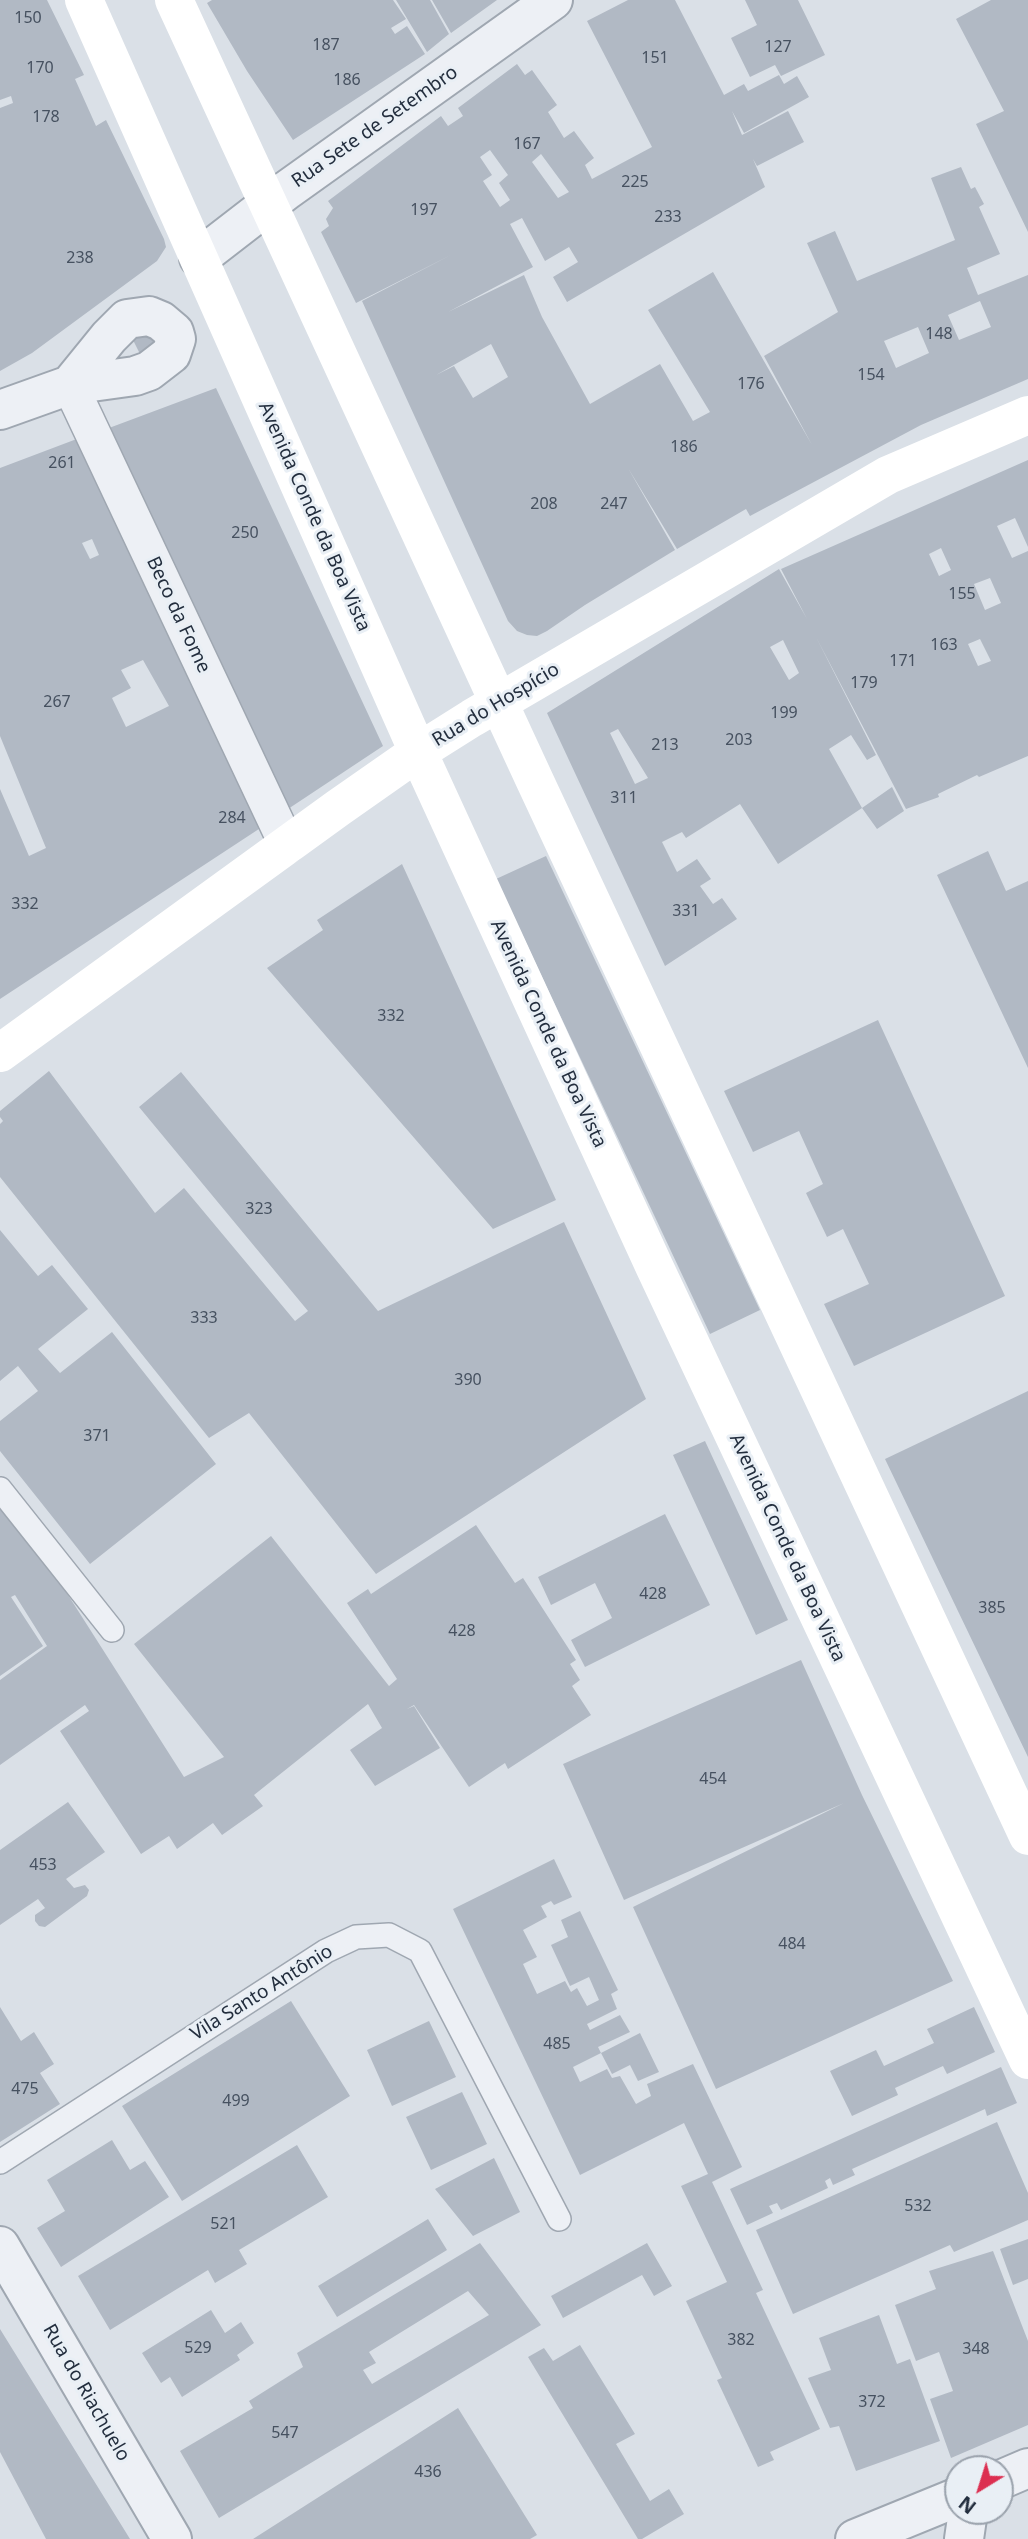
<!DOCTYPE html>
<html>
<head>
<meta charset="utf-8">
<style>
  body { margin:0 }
  #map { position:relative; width:1028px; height:2539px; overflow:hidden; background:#dae0e7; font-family:"Noto Sans",sans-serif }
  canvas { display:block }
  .north { position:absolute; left:944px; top:2455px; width:70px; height:70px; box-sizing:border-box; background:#e9eff5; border:2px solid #9aa2ac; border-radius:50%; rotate:218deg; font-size:19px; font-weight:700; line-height:28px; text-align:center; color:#232e3e }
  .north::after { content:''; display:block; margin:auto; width:24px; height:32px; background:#dc2f51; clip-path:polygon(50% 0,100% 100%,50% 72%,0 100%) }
</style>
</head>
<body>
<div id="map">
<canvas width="1028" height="2539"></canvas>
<div class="north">N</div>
</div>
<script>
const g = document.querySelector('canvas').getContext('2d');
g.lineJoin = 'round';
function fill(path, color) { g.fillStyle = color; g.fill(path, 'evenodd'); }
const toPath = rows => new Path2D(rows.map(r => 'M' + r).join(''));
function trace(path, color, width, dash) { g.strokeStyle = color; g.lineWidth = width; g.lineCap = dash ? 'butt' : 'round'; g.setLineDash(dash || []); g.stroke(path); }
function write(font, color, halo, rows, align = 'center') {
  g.font = font + ' "Noto Sans",sans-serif'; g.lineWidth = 6; g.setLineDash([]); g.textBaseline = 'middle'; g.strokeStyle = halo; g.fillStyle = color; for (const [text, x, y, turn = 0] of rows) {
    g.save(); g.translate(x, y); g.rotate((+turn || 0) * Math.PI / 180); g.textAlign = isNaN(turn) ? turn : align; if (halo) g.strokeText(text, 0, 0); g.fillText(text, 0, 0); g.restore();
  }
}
fill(toPath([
  [0,0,47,0,84,75,75,79,96,126,106,120,164,239,166,247,157,261,32,353,0,371,0,108,13,103,11,96,0,100],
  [212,0,393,0,406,19,391,28,395,34,407,26,425,54,293,140,247,71,207,3],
  [396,0,430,0,449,34,427,52],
  [432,0,497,0,451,33],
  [628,0,675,0,724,95,744,84,748,91,779,75,784,84,797,76,809,97,744,133,732,111,742,135,788,111,804,142,757,166,753,159,765,187,567,302,553,277,578,262,569,247,545,261,522,218,510,224,533,267,448,312,524,275,542,317,590,404,660,364,693,421,710,412,648,310,713,272,812,445,764,356,838,312,807,243,835,231,857,281,955,240,931,178,961,167,971,189,975,187,984,204,979,207,1000,254,967,268,978,295,1028,275,1028,379,921,425,750,516,746,509,677,549,628,468,675,550,585,605,547,631,537,636,527,635,517,631,508,621,362,301,451,255,356,303,321,232,329,226,326,219,333,208,328,201,441,116,448,126,463,116,458,108,517,64,525,75,532,70,557,105,548,112,564,138,574,131,594,158,585,165,592,179,652,147,587,21],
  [490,150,508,175,499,183,510,200,500,207,483,181,492,175,480,157],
  [541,154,569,192,558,198,532,162],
  [980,301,991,327,959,340,948,315],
  [918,327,929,353,896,368,884,341],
  [491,344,508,377,473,398,454,366,436,375],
  [745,0,798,0,825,55,781,76,775,65,750,77,731,38,757,25],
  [991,0,1028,0,1028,232,976,124,1004,111,956,19],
  [153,326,163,344,140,354,131,336],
  [216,388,383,746,288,809,109,428],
  [82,437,265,825,0,999,0,789,29,856,46,848,0,736,0,468],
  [92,539,99,555,90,559,82,543],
  [143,660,169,706,126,727,112,698,131,688,121,670],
  [1028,460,1028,547,1015,518,997,526,1012,558,1028,551,1028,756,979,777,977,775,938,794,939,797,906,809,816,637,876,755,867,760,851,735,829,749,862,808,778,864,740,804,686,838,682,832,662,842,677,872,697,859,711,879,700,886,713,904,722,898,737,919,665,966,547,713,779,569,807,619,781,569],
  [941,548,951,570,939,576,929,554],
  [990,578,1001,603,985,610,974,584],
  [980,639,991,661,978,666,968,644],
  [783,640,799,673,789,680,770,647],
  [618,729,648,778,635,784,610,733],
  [892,787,904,811,877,829,862,808],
  [988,851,1006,891,1028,881,1028,1068,937,875],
  [546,856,760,1310,710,1334,496,879],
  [402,864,556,1200,493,1229,267,968,323,930,317,920],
  [878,1020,1005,1296,854,1366,824,1304,869,1284,843,1229,827,1237,806,1193,823,1184,799,1131,753,1152,724,1091],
  [49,1071,155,1213,184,1188,295,1321,308,1311,139,1107,181,1072,378,1311,564,1222,646,1399,376,1574,249,1413,209,1438,0,1177,0,1124,3,1121,0,1117,0,1111],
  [0,1230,38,1276,52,1265,88,1309,38,1349,60,1373,112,1332,216,1464,90,1564,0,1451,0,1421,38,1391,18,1366,0,1381],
  [1028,1391,1028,1757,885,1459],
  [705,1441,788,1620,756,1635,673,1455],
  [0,1499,40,1551,184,1777,224,1757,134,1644,271,1536,389,1686,397,1679,347,1603,368,1589,371,1594,476,1525,515,1583,523,1578,576,1660,570,1664,580,1680,572,1686,591,1715,508,1769,505,1763,469,1787,414,1705,407,1709,414,1706,440,1748,375,1786,350,1750,382,1728,368,1704,254,1795,263,1806,222,1835,213,1823,177,1849,169,1836,141,1854,60,1731,89,1711,85,1705,0,1765,0,1680,47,1646,15,1595,11,1597,43,1646,0,1676],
  [665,1514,710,1605,585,1667,571,1640,612,1618,595,1583,551,1605,538,1577],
  [801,1660,862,1795,953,1981,716,2089,633,1907,844,1803,624,1900,563,1764],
  [68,1802,105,1852,66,1879,74,1888,85,1885,89,1890,87,1896,45,1927,39,1926,35,1921,35,1915,45,1908,38,1899,0,1925,0,1850],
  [554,1859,572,1897,554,1905,551,1901,541,1906,547,1917,523,1930,537,1957,523,1964,537,1994,565,1981,571,1992,577,1988,587,2006,599,2000,589,1977,570,1986,551,1945,568,1937,561,1920,580,1911,618,1990,611,1994,617,2009,587,2024,590,2030,620,2015,630,2032,598,2047,601,2053,573,2067,580,2082,607,2069,612,2078,620,2076,636,2104,651,2096,647,2084,693,2064,742,2167,712,2182,763,2290,756,2293,820,2429,770,2452,774,2460,758,2467,717,2380,722,2378,686,2301,727,2282,681,2186,708,2174,684,2123,580,2175,453,1909],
  [291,2001,350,2096,182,2201,122,2106],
  [0,2007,21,2041,34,2032,54,2064,40,2073,60,2104,0,2142],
  [974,2007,995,2052,947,2074,943,2066,895,2088,898,2095,852,2116,830,2071,876,2050,884,2066,934,2043,927,2029],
  [429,2021,456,2077,392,2106,367,2050],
  [640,2033,659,2072,638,2081,630,2065,612,2074,601,2053],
  [1001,2067,1017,2103,987,2116,985,2109,852,2169,855,2175,833,2185,830,2178,825,2181,828,2188,781,2210,777,2203,769,2206,773,2213,747,2225,730,2189],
  [462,2092,487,2144,431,2170,406,2117],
  [997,2122,1028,2193,1028,2220,954,2252,950,2245,793,2314,756,2230],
  [112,2140,130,2170,145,2161,169,2197,61,2267,37,2228,65,2211,47,2180],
  [297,2145,328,2197,239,2250,247,2264,215,2283,208,2270,110,2330,78,2276],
  [494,2158,520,2212,473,2236,435,2189],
  [428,2219,447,2250,337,2317,318,2286],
  [1028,2239,1028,2279,1013,2285,1000,2249],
  [480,2243,541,2325,219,2518,180,2451,253,2408,249,2401,303,2367,297,2353],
  [468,2291,489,2315,372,2384,363,2370,376,2363,369,2352],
  [647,2243,672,2286,654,2296,642,2275,563,2318,551,2296],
  [993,2251,1028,2341,1028,2425,951,2458,930,2399,953,2391,939,2352,916,2361,895,2305,936,2289,929,2271],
  [211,2310,225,2333,241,2322,254,2343,237,2355,240,2360,182,2397,170,2377,161,2383,142,2353],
  [879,2315,897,2364,910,2359,940,2441,856,2471,839,2426,830,2428,808,2378,831,2370,819,2338],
  [0,2329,130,2539,46,2539,0,2452],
  [580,2345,635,2434,616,2444,650,2501,669,2489,684,2514,642,2539,638,2539,528,2357,544,2348,553,2361],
  [458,2408,537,2535,530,2539,253,2539]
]), '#b1b9c4');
const service = toPath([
  [0,1489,112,1630],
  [0,2162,326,1951,356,1937,389,1935,420,1951,559,2219]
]);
const pedestrian = toPath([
  [70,385,287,845]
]);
const minor = toPath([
  [199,258,287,190,553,0],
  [0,410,70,385,135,376,149,371,171,354,176,339,174,332,161,321,149,316,127,319,109,337,70,385],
  [964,2539,968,2511]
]);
const tertiary = toPath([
  [0,2246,172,2539],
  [1000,2480,1028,2468],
  [855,2539,958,2497]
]);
trace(service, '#9fa7b1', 26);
trace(pedestrian, '#9fa7b1', 38);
trace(minor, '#9fa7b1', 42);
trace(tertiary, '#9fa7b1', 42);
trace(service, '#edf0f5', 23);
trace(pedestrian, '#edf0f5', 35);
trace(minor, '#edf0f5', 38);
trace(tertiary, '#edf0f5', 38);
trace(toPath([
  [84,0,418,752,655,1268,1028,2060],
  [174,0,535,781,1028,1836],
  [0,1053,338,808,418,752,472,718,888,475,1028,415]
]), '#fff', 38);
write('16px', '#465160', null, [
  ["150",28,18],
  ["187",326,45],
  ["127",778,47],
  ["151",655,58],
  ["170",40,68],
  ["186",347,80],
  ["178",46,117],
  ["167",527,144],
  ["225",635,182],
  ["197",424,210],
  ["233",668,217],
  ["238",80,258],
  ["148",939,334],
  ["154",871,375],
  ["176",751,384],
  ["186",684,447],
  ["261",62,463],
  ["208",544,504],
  ["247",614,504],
  ["250",245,533],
  ["155",962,594],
  ["163",944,645],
  ["171",903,661],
  ["179",864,683],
  ["267",57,702],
  ["199",784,713],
  ["203",739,740],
  ["213",665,745],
  ["311",624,798],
  ["284",232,818],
  ["332",25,904],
  ["331",686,911],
  ["332",391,1016],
  ["323",259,1209],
  ["333",204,1318],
  ["390",468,1380],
  ["371",97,1436],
  ["428",653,1594],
  ["385",992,1608],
  ["428",462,1631],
  ["454",713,1779],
  ["453",43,1865],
  ["484",792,1944],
  ["485",557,2044],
  ["475",25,2089],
  ["499",236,2101],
  ["532",918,2206],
  ["521",224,2224],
  ["382",741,2340],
  ["529",198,2348],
  ["348",976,2349],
  ["372",872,2402],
  ["547",285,2433],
  ["436",428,2472]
]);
write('19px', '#232e3e', '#e9eff5', [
  ["Rua Sete de Setembro",375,127,-35],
  ["Avenida Conde da Boa Vista",314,517,66],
  ["Beco da Fome",178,615,65],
  ["Rua do Hospício",496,705,-31],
  ["Avenida Conde da Boa Vista",548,1034,65],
  ["Avenida Conde da Boa Vista",787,1548,65],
  ["Vila Santo Antônio",262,1993,-32],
  ["Rua do Riachuelo",86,2393,60]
]);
</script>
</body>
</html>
